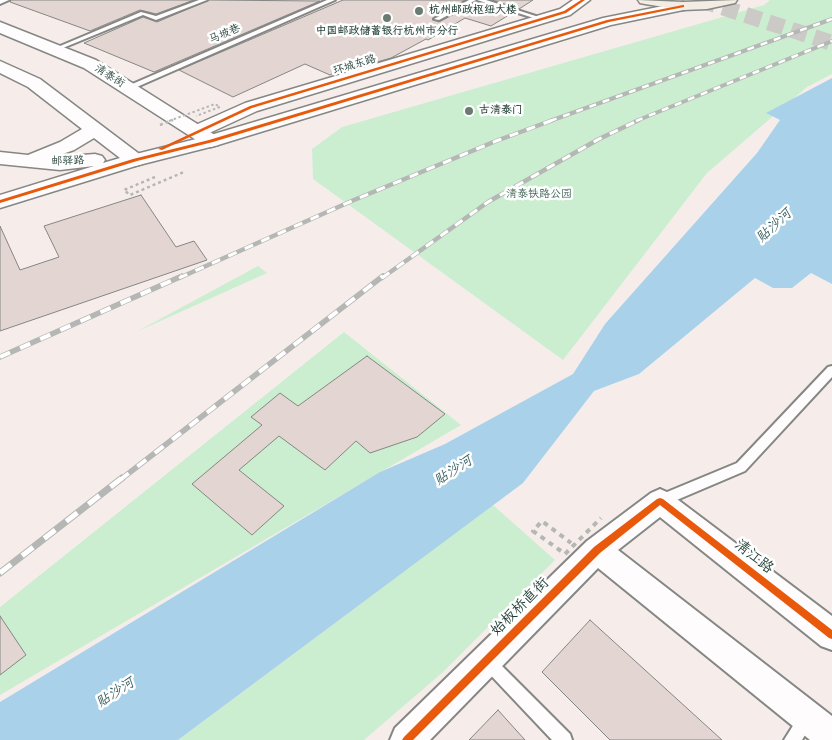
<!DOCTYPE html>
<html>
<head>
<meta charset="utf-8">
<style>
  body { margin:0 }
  canvas { display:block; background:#f6edeb }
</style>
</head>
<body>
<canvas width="832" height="740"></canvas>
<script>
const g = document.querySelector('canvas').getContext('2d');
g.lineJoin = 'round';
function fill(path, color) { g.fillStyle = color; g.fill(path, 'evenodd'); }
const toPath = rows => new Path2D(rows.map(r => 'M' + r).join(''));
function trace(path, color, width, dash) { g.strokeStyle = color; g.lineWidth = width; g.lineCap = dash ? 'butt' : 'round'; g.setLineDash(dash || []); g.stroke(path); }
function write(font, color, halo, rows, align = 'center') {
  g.font = font + ' Kalam,"LXGW WenKai TC",sans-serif'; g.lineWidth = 5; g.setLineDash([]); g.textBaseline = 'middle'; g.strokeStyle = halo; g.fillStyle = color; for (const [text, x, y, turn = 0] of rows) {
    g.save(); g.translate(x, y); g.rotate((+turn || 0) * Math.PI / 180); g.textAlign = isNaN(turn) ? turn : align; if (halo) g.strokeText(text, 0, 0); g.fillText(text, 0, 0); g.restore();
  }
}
fill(toPath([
  [770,0,832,0,832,74,807,87,707,173,563,360,313,179,312,149,342,127,764,5],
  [258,266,267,273,136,332],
  [344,332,461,425,0,695,0,607],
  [493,505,555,560,442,673,364,740,178,740]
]), '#cbeed1');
fill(toPath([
  [832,78,832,284,811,273,792,288,773,288,755,278,639,374,594,391,523,483,178,740,0,740,0,702,380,472,445,444,573,374,605,324,757,153,780,120,766,113]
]), '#a9d2ea');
const building = toPath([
  [11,0,194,0,156,14,140,10,90,31,10,2,11,0],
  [209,0,320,1,154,72,84,43,143,17,157,22,209,0],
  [343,0,465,0,432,19,439,22,477,2,512,13,491,26,465,18,428,40,426,39,391,58,377,62,365,57,330,75,305,64,233,97,179,70,343,0],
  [492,0,533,0,519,9,492,0],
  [141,195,176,247,194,241,207,260,0,331,0,226,20,270,59,257,44,226,141,195],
  [367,356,445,414,417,437,370,453,356,441,325,470,279,436,239,470,284,506,252,535,192,484,262,425,251,417,280,393,298,406,367,356],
  [0,616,26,655,0,675,0,616],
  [590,620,722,740,610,740,542,672,590,620],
  [498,710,525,740,469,740,498,710]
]);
fill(building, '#e3d5d1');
trace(building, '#858784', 1);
trace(toPath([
  [700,0,832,43]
]), '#cbcac6', 16, [16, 8]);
const service = toPath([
  [0,0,9,0,0,4,0,0],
  [199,0,207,0,156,20,143,15,58,50,53,49,141,12,156,16,199,0],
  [327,0,335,0,130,90,123,88,327,0],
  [469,0,476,0,439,20,434,19,469,0],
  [477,0,486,0,545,19,540,20,477,0],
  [832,366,832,377,745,471,665,505,660,507,655,505,653,501,655,497,737,463,828,367,832,366],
  [487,653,492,656,570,734,572,740,552,740,482,666,479,661,482,656,487,653],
  [807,711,813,713,815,719,802,740,784,740,801,713,807,711]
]);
const minor = toPath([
  [660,489,669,493,832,616,832,650,821,646,660,517,618,550,832,716,832,740,810,740,598,568,430,740,390,740,395,728,587,541,651,493,660,489]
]);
const tertiary = toPath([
  [0,22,96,60,218,137,221,141,218,145,211,147,204,145,84,68,0,33,0,22],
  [0,61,40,79,142,156,145,160,142,164,0,208,0,195,94,166,60,170,0,164,0,152,28,155,60,142,82,129,28,87,0,73,0,61],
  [94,138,120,158,103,163,105,160,102,156,95,154,54,157,74,150,94,138]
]);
const secondary = toPath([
  [573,0,590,0,570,15,257,111,205,135,198,137,191,135,188,131,191,127,245,103,560,9,573,0],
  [683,2,688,3,690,6,688,9,611,25,218,145,135,166,128,164,125,160,128,156,204,137,603,18,683,2]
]);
const primary = toPath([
  [638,0,683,2,737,0,735,3,707,9,683,10,645,4,640,3,638,0]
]);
trace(service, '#858784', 4);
trace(minor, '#858784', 4);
trace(tertiary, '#858784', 3);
trace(secondary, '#858784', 3);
trace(primary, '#858784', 3);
trace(toPath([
  [155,177,124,190,130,195,184,172]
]), '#b5b7b5', 2.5, [3, 3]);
trace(toPath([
  [561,551,533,531,542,521,571,543]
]), '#b5b7b5', 4, [5, 5]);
fill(service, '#fefcfc');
fill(minor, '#fefcfc');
fill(tertiary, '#fefcfc');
fill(secondary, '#fefcfc');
fill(primary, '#f2ece3');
const railFar3 = toPath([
  [550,121,832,19],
  [636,121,832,41]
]);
const railFar2 = toPath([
  [179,278,354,200,496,141,553,120],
  [382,278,488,202,599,139,639,120]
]);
const railFar1 = toPath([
  [0,357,182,276],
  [120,480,383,276]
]);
const rail = toPath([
  [0,573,122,478]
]);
trace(railFar3, '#b5b7b5', 4);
trace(railFar2, '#b5b7b5', 4.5);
trace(railFar1, '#b5b7b5', 5.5);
trace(rail, '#b5b7b5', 7);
trace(railFar3, '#fff', 2.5, [7]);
trace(railFar2, '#fff', 3, [9]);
trace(railFar1, '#fff', 4, [11]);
trace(rail, '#fff', 5, [14]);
trace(toPath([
  [169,121,215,104,220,107,196,116]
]), '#b5b7b5', 2, [2.5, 2.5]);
trace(toPath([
  [160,125,173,120]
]), '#b5b7b5', 2.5, [3, 3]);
trace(toPath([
  [565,554,601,518]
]), '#b5b7b5', 4, [5, 5]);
fill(toPath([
  [581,0,585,0,566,13,252,108,162,150,158,149,250,106,564,11,581,0],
  [683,5,684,5,684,7,609,22,213,142,137,161,0,203,0,200,133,159,209,140,607,20,683,5],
  [660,498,663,499,832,630,832,639,829,638,660,505,600,553,413,740,402,740,404,737,594,547,657,499,660,498]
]), '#e8590c');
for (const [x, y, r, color] of [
  [419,11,5,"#6a7b74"],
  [387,18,5,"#6a7b74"],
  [469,111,5,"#6a7b74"]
]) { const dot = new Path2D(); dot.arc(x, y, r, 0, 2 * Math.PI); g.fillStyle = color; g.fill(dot); trace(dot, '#fff', 2); }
write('bold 11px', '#1f3d34', '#fff', [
  ["杭州邮政枢纽大楼",429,11],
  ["中国邮政储蓄银行杭州市分行",387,32,"center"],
  ["古清泰门",479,111]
], 'left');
write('11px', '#1f3d34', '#fff', [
  ["马坡巷",225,35,-23],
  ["环城东路",355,66,-17],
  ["清泰街",109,77,32],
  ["邮驿路",68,162,-2]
]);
write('11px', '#3a614f', '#fff', [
  ["清泰铁路公园",539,195]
]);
write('italic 14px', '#396061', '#fff', [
  ["贴沙河",775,227,-43],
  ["贴沙河",454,472,-33],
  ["贴沙河",116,694,-33]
]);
write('15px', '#1f3d34', '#fff', [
  ["清江路",753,558,38],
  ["始板桥直街",521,608,-45]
]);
</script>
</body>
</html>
